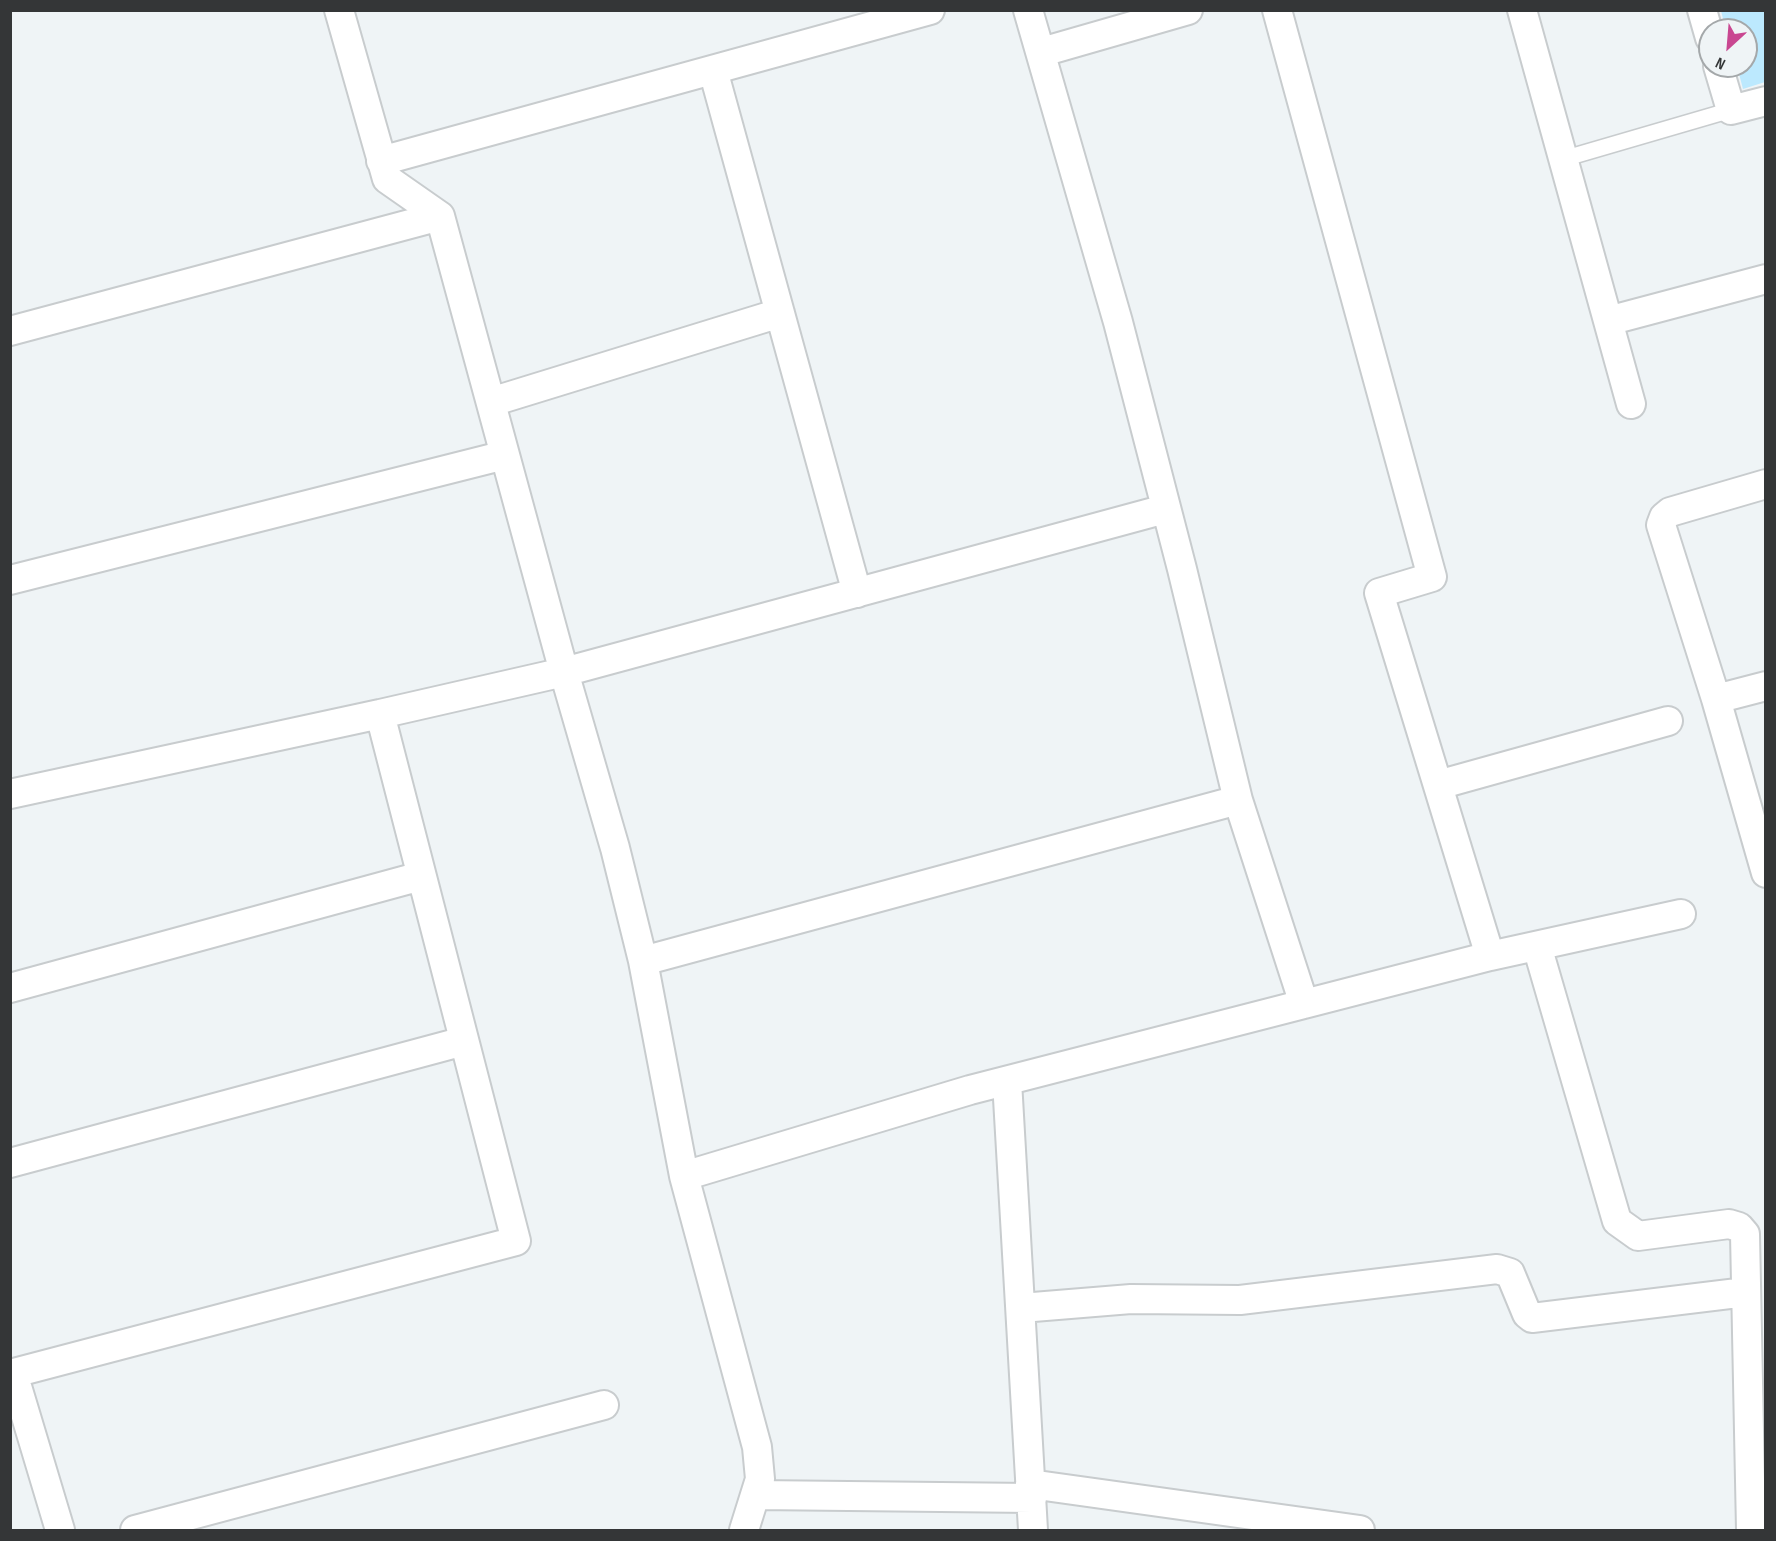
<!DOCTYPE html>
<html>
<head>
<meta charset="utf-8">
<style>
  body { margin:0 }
  #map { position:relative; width:1776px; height:1541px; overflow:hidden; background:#eff4f6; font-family:"Sofia Sans Condensed",sans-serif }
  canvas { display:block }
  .frame { position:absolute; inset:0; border:12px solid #343637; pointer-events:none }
  .north { position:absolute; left:1698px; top:18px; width:60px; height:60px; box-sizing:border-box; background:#eff4f6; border:2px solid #a4a8aa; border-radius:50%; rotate:206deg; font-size:16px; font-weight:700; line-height:24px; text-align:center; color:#343637 }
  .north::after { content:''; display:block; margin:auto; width:21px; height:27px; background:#c94791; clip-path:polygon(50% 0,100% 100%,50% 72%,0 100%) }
</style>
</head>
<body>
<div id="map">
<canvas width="1776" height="1541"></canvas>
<div class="frame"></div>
<div class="north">N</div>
</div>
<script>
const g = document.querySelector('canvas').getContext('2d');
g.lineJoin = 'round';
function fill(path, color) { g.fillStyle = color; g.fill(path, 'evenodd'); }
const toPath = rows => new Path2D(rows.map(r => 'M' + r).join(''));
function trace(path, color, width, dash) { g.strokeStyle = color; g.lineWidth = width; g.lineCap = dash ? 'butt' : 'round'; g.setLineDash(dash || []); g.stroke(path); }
fill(toPath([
  [1721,11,1765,11,1765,82,1743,89,1737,66,1746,66,1746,30,1726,30]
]), '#bce9fe');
const lane = toPath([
  [1563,159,1731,110]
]);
const street = toPath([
  [1028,10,1118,322,1182,569,1238,800,1304,1004,970,1090,684,1176,643,961,615,848,564,672,1165,509],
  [1277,10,1432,577,1379,593,1490,956,1304,1004],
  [1522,10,1631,404],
  [1702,10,1710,38],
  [1042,52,1188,10],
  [1718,66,1731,110,1766,101],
  [713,70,857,593],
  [381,161,930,10],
  [1608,321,1766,279],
  [10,331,440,216],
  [491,402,780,313],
  [10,580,505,455],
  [1766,686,1716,699,1766,873],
  [1716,699,1661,525,1664,517,1670,512,1766,484],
  [1438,785,1668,721],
  [10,794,380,714],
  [1537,946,1617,1221,1638,1236,1729,1224,1739,1227,1745,1234,1751,1530],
  [1490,956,1681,914],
  [643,961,1238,800],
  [10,988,421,876],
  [1007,1081,1033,1530],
  [10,1163,464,1041],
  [684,1176,757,1447,760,1479,744,1530],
  [1021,1308,1131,1299,1240,1300,1497,1269,1510,1273,1527,1314,1532,1318,1746,1292],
  [13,1373,60,1530],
  [10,1374,516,1241,380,714,564,672,440,216,387,179,339,10],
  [1030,1484,1360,1530],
  [757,1495,1032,1498],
  [135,1530,604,1405]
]);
trace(lane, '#c8ccce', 18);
trace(street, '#c8ccce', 32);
trace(lane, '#fff', 15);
trace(street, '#fff', 28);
</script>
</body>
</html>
